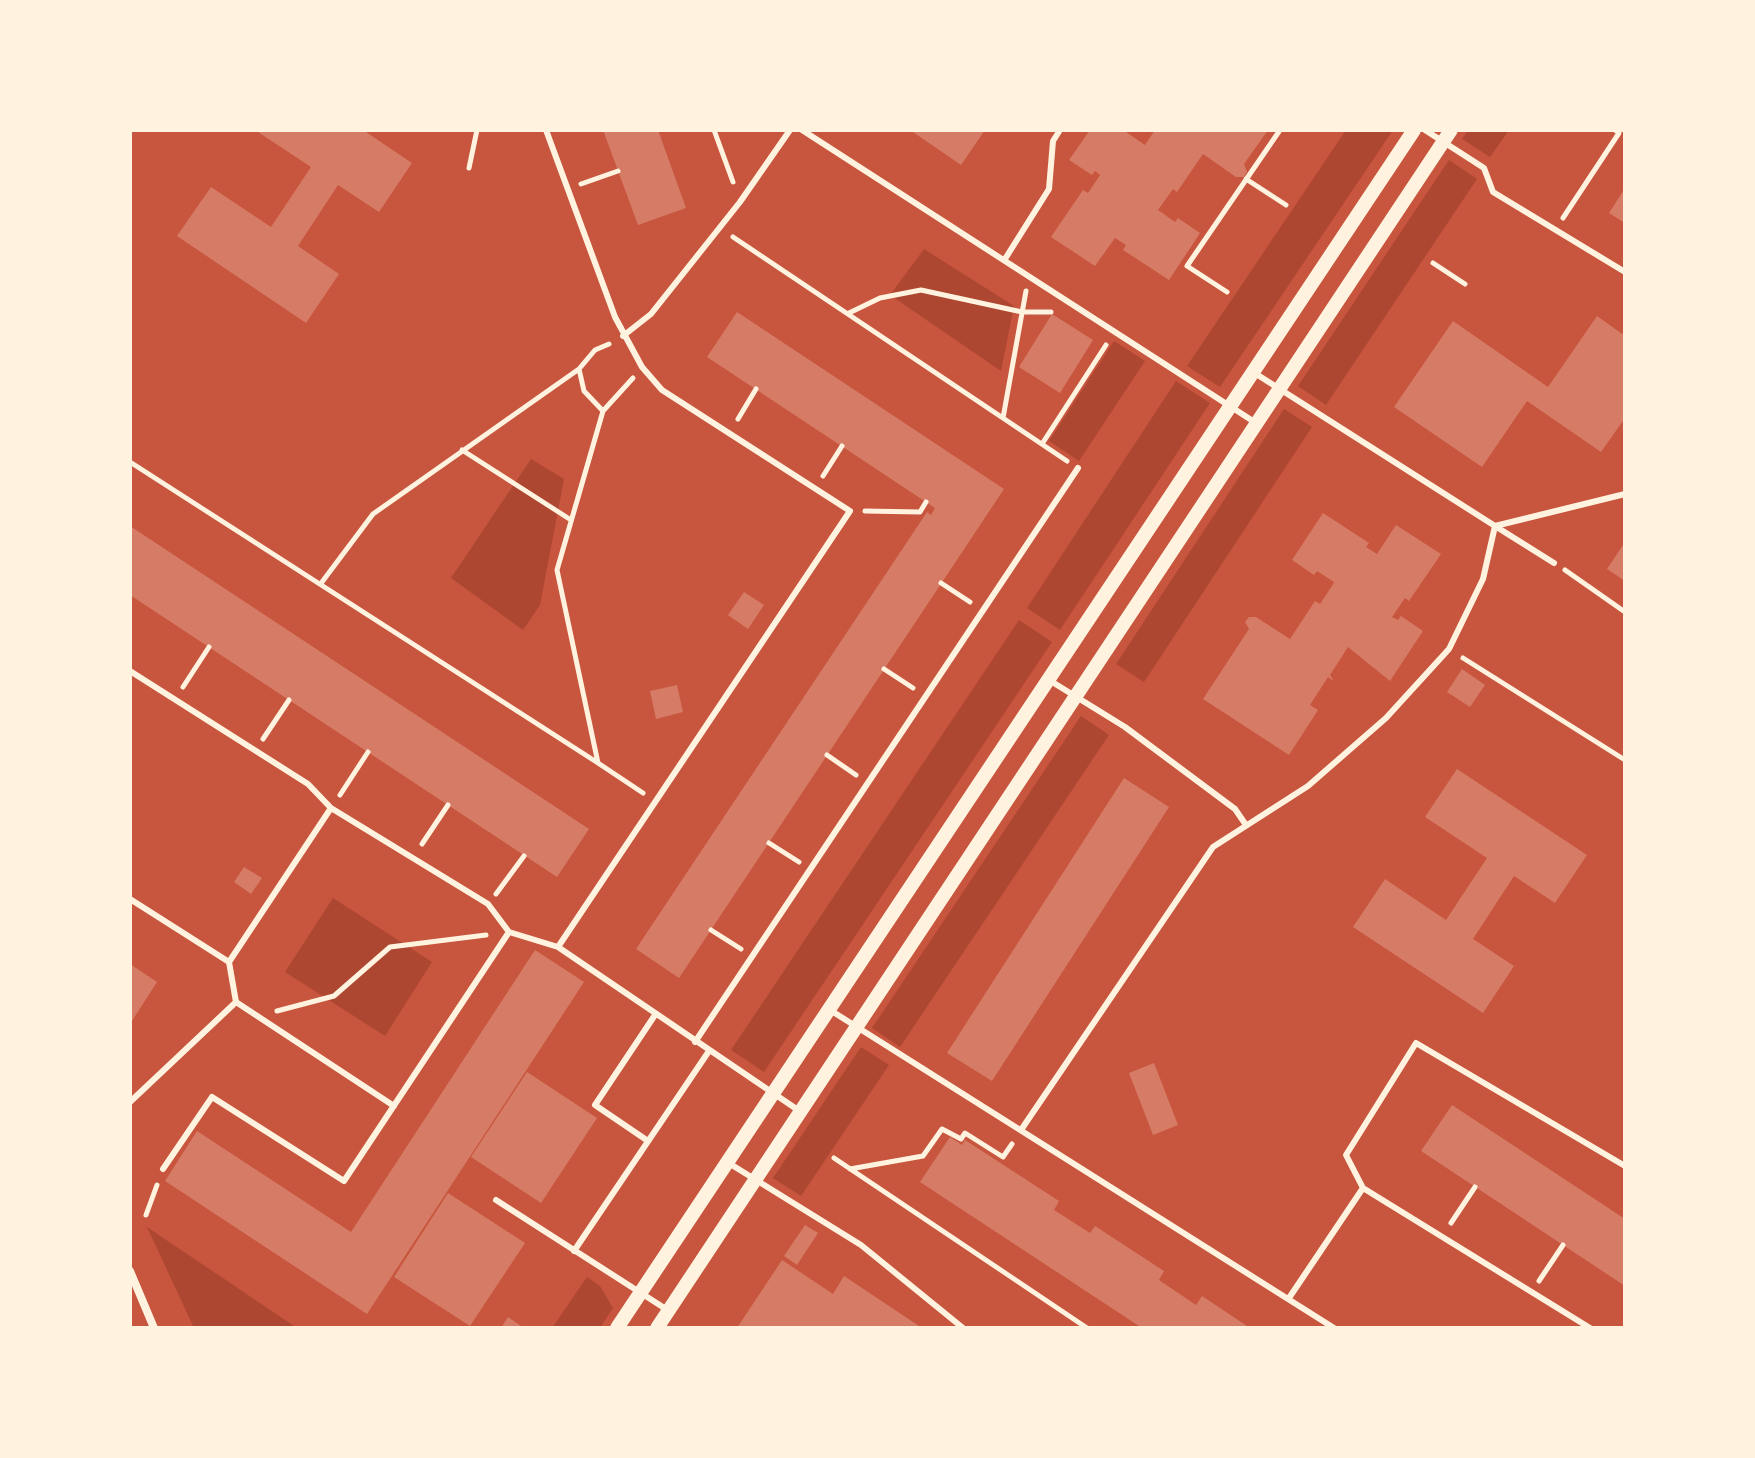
<!DOCTYPE html>
<html>
<head>
<meta charset="utf-8">
<style>
  body { margin:0 }
  #map { position:relative; width:1755px; height:1458px; overflow:hidden; background:#c8553d; font-family:"Noto Sans",sans-serif }
  canvas { display:block }
  .frame { position:absolute; inset:0; border:132px solid #fff3e0; pointer-events:none }
</style>
</head>
<body>
<div id="map">
<canvas width="1755" height="1458"></canvas>
<div class="frame"></div>
</div>
<script>
const g = document.querySelector('canvas').getContext('2d');
g.lineJoin = 'round';
function fill(path, color) { g.fillStyle = color; g.fill(path, 'evenodd'); }
const toPath = rows => new Path2D(rows.map(r => 'M' + r).join(''));
function trace(path, color, width, dash) { g.strokeStyle = color; g.lineWidth = width; g.lineCap = dash ? 'butt' : 'round'; g.setLineDash(dash || []); g.stroke(path); }
fill(toPath([
  [1346,130,1393,130,1220,387,1187,366],
  [1468,130,1509,130,1490,157,1462,139],
  [1449,160,1477,179,1326,405,1298,386],
  [924,249,1014,306,1001,371,890,295],
  [1114,341,1145,361,1079,461,1049,441],
  [1176,381,1210,403,1060,630,1027,608],
  [1284,409,1312,427,1144,682,1116,664],
  [531,459,564,479,540,605,523,630,451,578],
  [1019,620,1052,642,764,1072,731,1050],
  [1081,716,1109,735,900,1047,872,1028],
  [333,898,432,962,385,1036,285,972],
  [861,1047,889,1065,801,1196,773,1178],
  [147,1227,297,1328,194,1328],
  [587,1277,600,1286,613,1308,600,1328,552,1328]
]), '#ae4732');
fill(toPath([
  [255,130,363,130,412,163,379,212,338,185,298,246,339,274,306,323,177,236,211,187,271,227,311,167],
  [603,130,658,130,686,208,638,225],
  [910,130,985,130,961,165],
  [1090,130,1123,130,1145,145,1155,130,1268,130,1244,164,1247,172,1244,177,1236,177,1203,154,1177,192,1173,189,1158,210,1175,222,1178,218,1200,233,1169,280,1123,250,1126,245,1115,238,1095,266,1051,237,1083,190,1088,193,1100,175,1095,171,1092,175,1069,160],
  [1625,188,1625,223,1609,213],
  [737,312,1004,489,679,978,636,949,927,512,931,515,935,508,707,357],
  [1052,314,1093,340,1060,393,1019,367],
  [1597,316,1625,336,1625,418,1601,452,1527,401,1482,467,1394,407,1453,321,1548,387],
  [1323,513,1369,543,1366,547,1377,554,1396,525,1441,554,1409,601,1405,598,1392,617,1398,620,1401,616,1423,631,1390,681,1348,647,1330,675,1334,681,1328,677,1310,705,1318,710,1289,755,1203,699,1249,629,1245,622,1249,617,1256,617,1290,639,1315,601,1320,604,1332,586,1334,582,1317,571,1314,575,1292,560],
  [130,526,589,829,557,877,130,595],
  [1625,542,1625,581,1607,569],
  [744,592,764,605,748,629,728,615],
  [1462,669,1485,685,1470,707,1447,692],
  [677,685,683,712,656,719,650,691],
  [1457,769,1587,855,1555,903,1514,876,1473,939,1514,966,1483,1013,1353,927,1385,879,1446,920,1487,858,1425,817],
  [1124,778,1169,807,992,1081,947,1053],
  [244,867,262,878,251,894,234,882],
  [535,950,584,982,367,1314,165,1181,197,1131,351,1232],
  [130,964,157,982,130,1024],
  [1154,1063,1178,1125,1153,1135,1129,1073],
  [527,1072,597,1118,541,1203,471,1157],
  [1452,1105,1625,1219,1625,1286,1421,1151],
  [950,1137,962,1145,965,1140,1059,1201,1054,1210,1090,1233,1095,1226,1164,1271,1159,1280,1196,1305,1202,1296,1250,1328,1142,1328,920,1182],
  [448,1193,525,1243,470,1326,394,1277],
  [805,1225,818,1233,797,1265,784,1256],
  [782,1260,833,1294,844,1276,922,1328,737,1328],
  [508,1317,524,1328,501,1328]
]), '#d67c66');
trace(toPath([
  [714,130,733,182],
  [469,168,477,130],
  [1246,179,1286,205],
  [581,184,618,171],
  [1563,218,1619,133,1615,130],
  [733,237,1067,461],
  [1433,263,1465,284],
  [1227,292,1187,266,1280,130],
  [849,313,880,298,921,290,1022,312,1051,312],
  [633,378,603,411,557,570,598,763,643,793],
  [603,411,584,391,579,369,595,350,609,344],
  [1003,418,1026,291],
  [738,419,756,389],
  [1042,444,1106,345],
  [462,450,571,520],
  [130,462,598,763],
  [823,476,842,446],
  [865,511,920,512,926,502],
  [1565,570,1625,612],
  [322,582,373,514,579,369],
  [941,583,970,602],
  [1463,658,1625,760],
  [884,669,913,688],
  [183,687,209,647],
  [263,739,289,700],
  [827,755,856,775],
  [340,795,368,752],
  [769,843,799,862],
  [422,844,448,805],
  [496,894,524,856],
  [711,930,741,949],
  [277,1011,334,996,390,947,486,935],
  [834,1158,1087,1328],
  [850,1169,923,1156,942,1129,961,1139,965,1133,1003,1157,1012,1144],
  [146,1215,157,1185],
  [1451,1223,1475,1187],
  [1539,1281,1563,1245]
]), '#fff3e0', 5);
trace(toPath([
  [546,130,615,317,642,367,662,390,850,511,558,947],
  [802,130,1256,423],
  [1425,130,1484,168,1493,192,1625,272],
  [1005,259,1049,189,1053,141,1060,130],
  [623,336,651,314,740,202,790,130],
  [1253,372,1495,526,1625,494],
  [130,671,308,784,331,808,488,904,509,932],
  [1049,680,1125,727,1235,809,1246,825],
  [331,808,229,962,236,1002,394,1106],
  [130,899,229,962],
  [830,1010,1334,1328],
  [695,1042,1078,468],
  [130,1102,236,1002],
  [1021,1130,1213,847,1308,786,1386,718,1449,649,1483,579,1495,526,1554,563],
  [648,1141,595,1105,655,1015],
  [727,1162,861,1245,963,1328],
  [163,1169,212,1097,344,1181,509,932,558,947,798,1110],
  [496,1200,669,1311],
  [574,1251,709,1051],
  [1289,1298,1363,1188],
  [1590,1328,1363,1188,1346,1155,1416,1043,1625,1166]
]), '#fff3e0', 6);
trace(toPath([
  [130,1271,154,1328]
]), '#fff3e0', 8);
trace(toPath([
  [617,1328,1414,130],
  [657,1328,1451,130]
]), '#fff3e0', 14);
</script>
</body>
</html>
